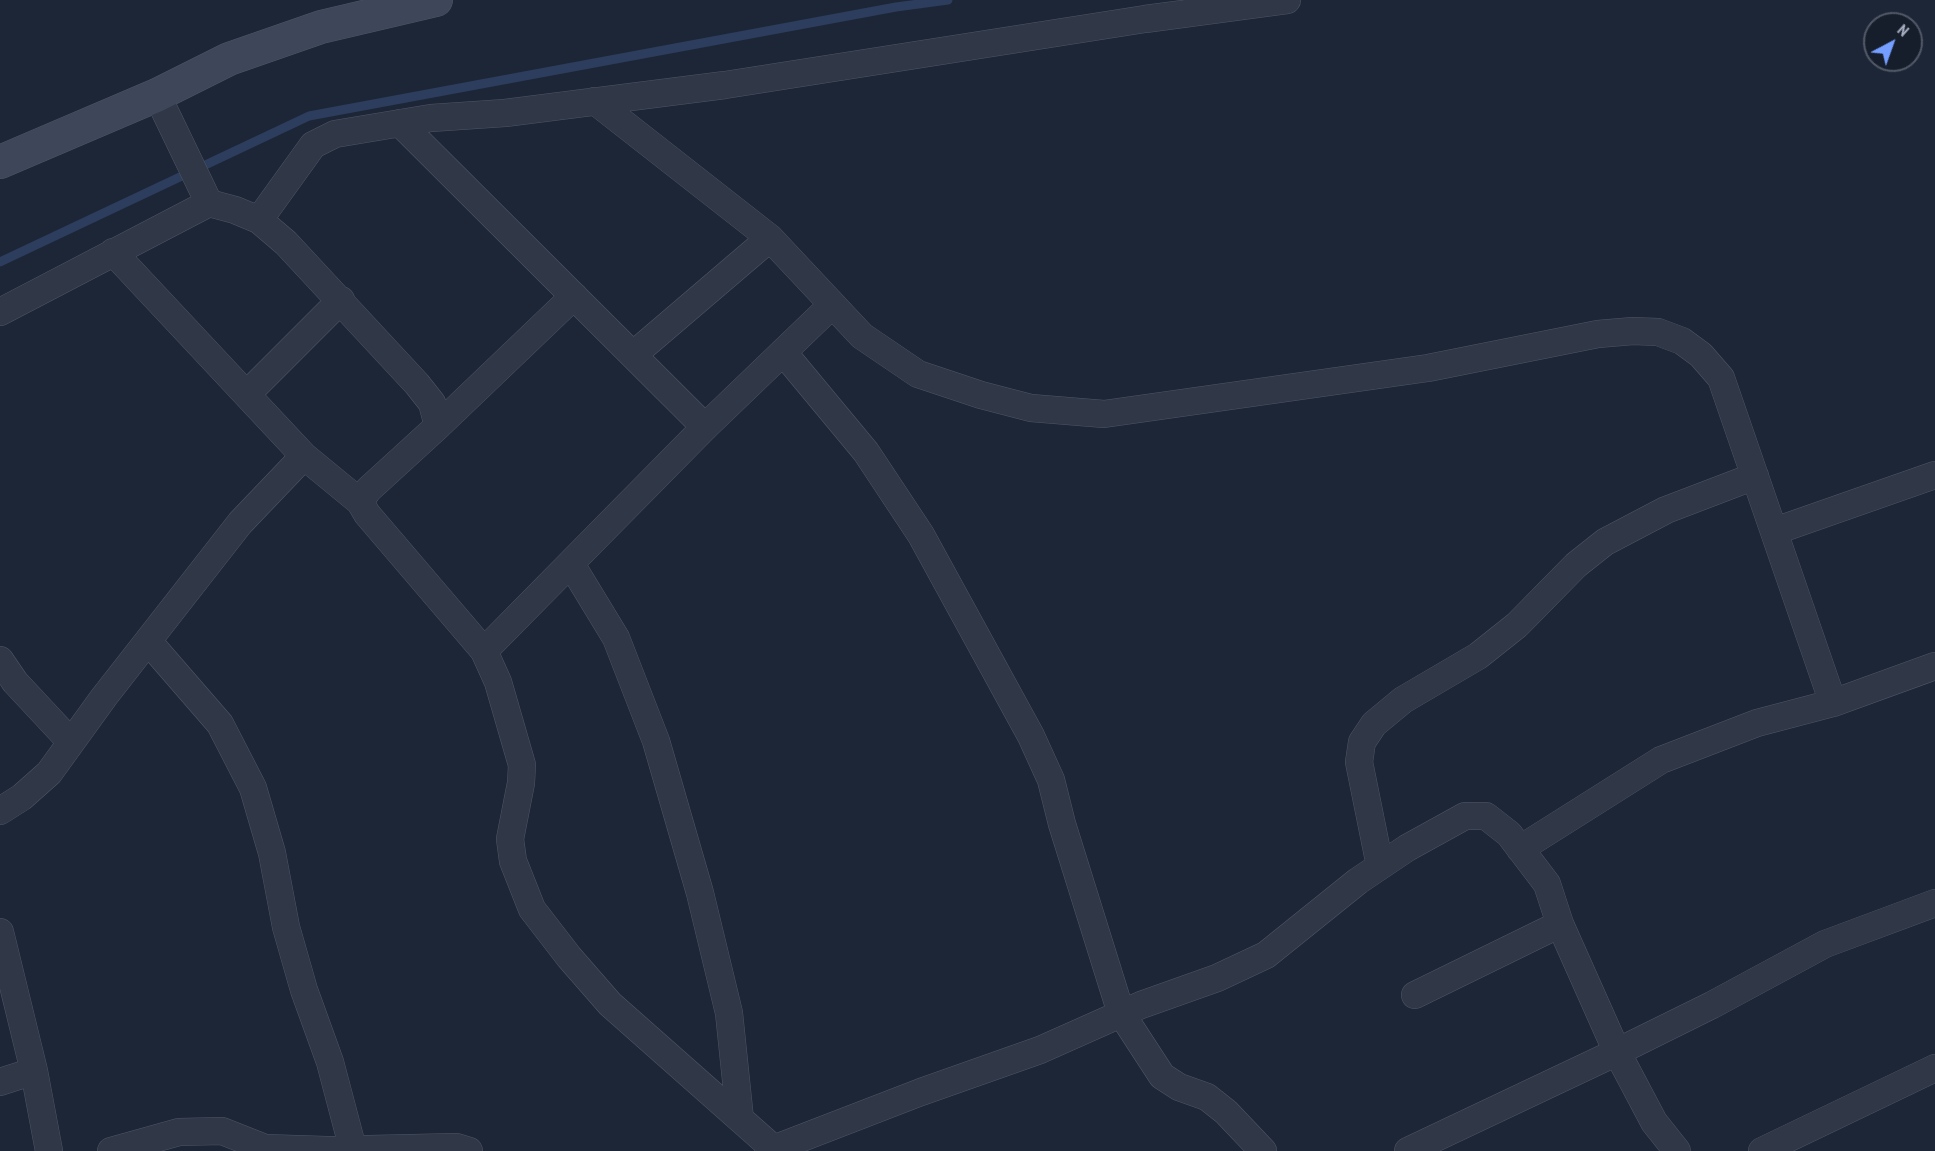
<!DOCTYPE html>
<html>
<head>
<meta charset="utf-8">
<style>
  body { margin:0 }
  #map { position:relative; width:1935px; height:1151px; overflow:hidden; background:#1d2636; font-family:"PT Sans Narrow",sans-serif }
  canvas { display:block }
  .north { position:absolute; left:1863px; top:12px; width:60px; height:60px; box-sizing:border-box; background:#161d2b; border:2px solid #515968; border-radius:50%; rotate:41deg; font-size:16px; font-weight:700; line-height:24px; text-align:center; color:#aab2c4 }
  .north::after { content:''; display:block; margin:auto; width:21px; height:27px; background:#749eff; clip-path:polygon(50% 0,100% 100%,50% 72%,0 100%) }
</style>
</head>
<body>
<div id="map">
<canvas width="1935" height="1151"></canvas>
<div class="north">N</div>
</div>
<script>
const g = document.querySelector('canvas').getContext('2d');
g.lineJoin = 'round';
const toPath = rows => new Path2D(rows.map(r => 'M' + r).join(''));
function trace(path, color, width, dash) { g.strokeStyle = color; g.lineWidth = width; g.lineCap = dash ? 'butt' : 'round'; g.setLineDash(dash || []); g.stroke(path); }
trace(toPath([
  [0,262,309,116,896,7,948,0]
]), '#2d3d5d', 9);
const street = toPath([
  [157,95,209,203,235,210,259,220,286,243,417,384,432,403,438,426,368,490,360,502,367,514,484,651,498,682,522,765,521,783,510,839,513,861,532,909,569,957,610,1004,774,1149],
  [595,101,770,238,862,336,918,374,981,395,1031,408,1104,414,1428,368,1598,334,1633,331,1658,332,1682,341,1701,355,1721,378,1833,703],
  [400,123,705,427],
  [259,220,313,145,335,134,431,118,505,113,725,85,1145,19,1287,0],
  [113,252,304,456,360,502],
  [0,312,209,203],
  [783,352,866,452,921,535,1031,736,1051,780,1062,824,1121,1013,1162,1076,1179,1087,1207,1097,1226,1112,1263,1151],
  [633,355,770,238],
  [247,394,341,300],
  [438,426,574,296],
  [1775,531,1935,475],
  [571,564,616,638,656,741,700,893,729,1013,740,1119],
  [148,641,220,724,253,788,272,853,286,927,304,990,330,1062,353,1149],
  [484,651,705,427,832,305],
  [0,660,15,682,71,742],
  [0,811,22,797,49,773,104,697,240,523,304,456],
  [1520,849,1661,760,1757,723,1833,703,1935,666],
  [1380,866,1359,762,1362,742,1374,724,1403,700,1478,656,1517,625,1576,565,1605,542,1666,510,1755,476],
  [0,932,34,1071,49,1151],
  [1415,995,1560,924],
  [0,1082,34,1071],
  [111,1151,179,1132,222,1131,265,1148,326,1150,456,1147,469,1151],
  [768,1151,921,1092,1040,1050,1141,1005,1217,978,1266,955,1358,881,1407,848,1465,816,1486,816,1509,834,1547,884,1560,924,1617,1052,1654,1122,1677,1151],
  [1408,1151,1617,1052,1712,1005,1825,944,1935,903],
  [1762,1151,1935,1068]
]);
const secondary = toPath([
  [0,162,157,95,229,59,321,27,436,0]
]);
trace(street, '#4e5565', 28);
trace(secondary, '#4e5565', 34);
trace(street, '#303847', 27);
trace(secondary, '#3e465a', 33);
</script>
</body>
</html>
